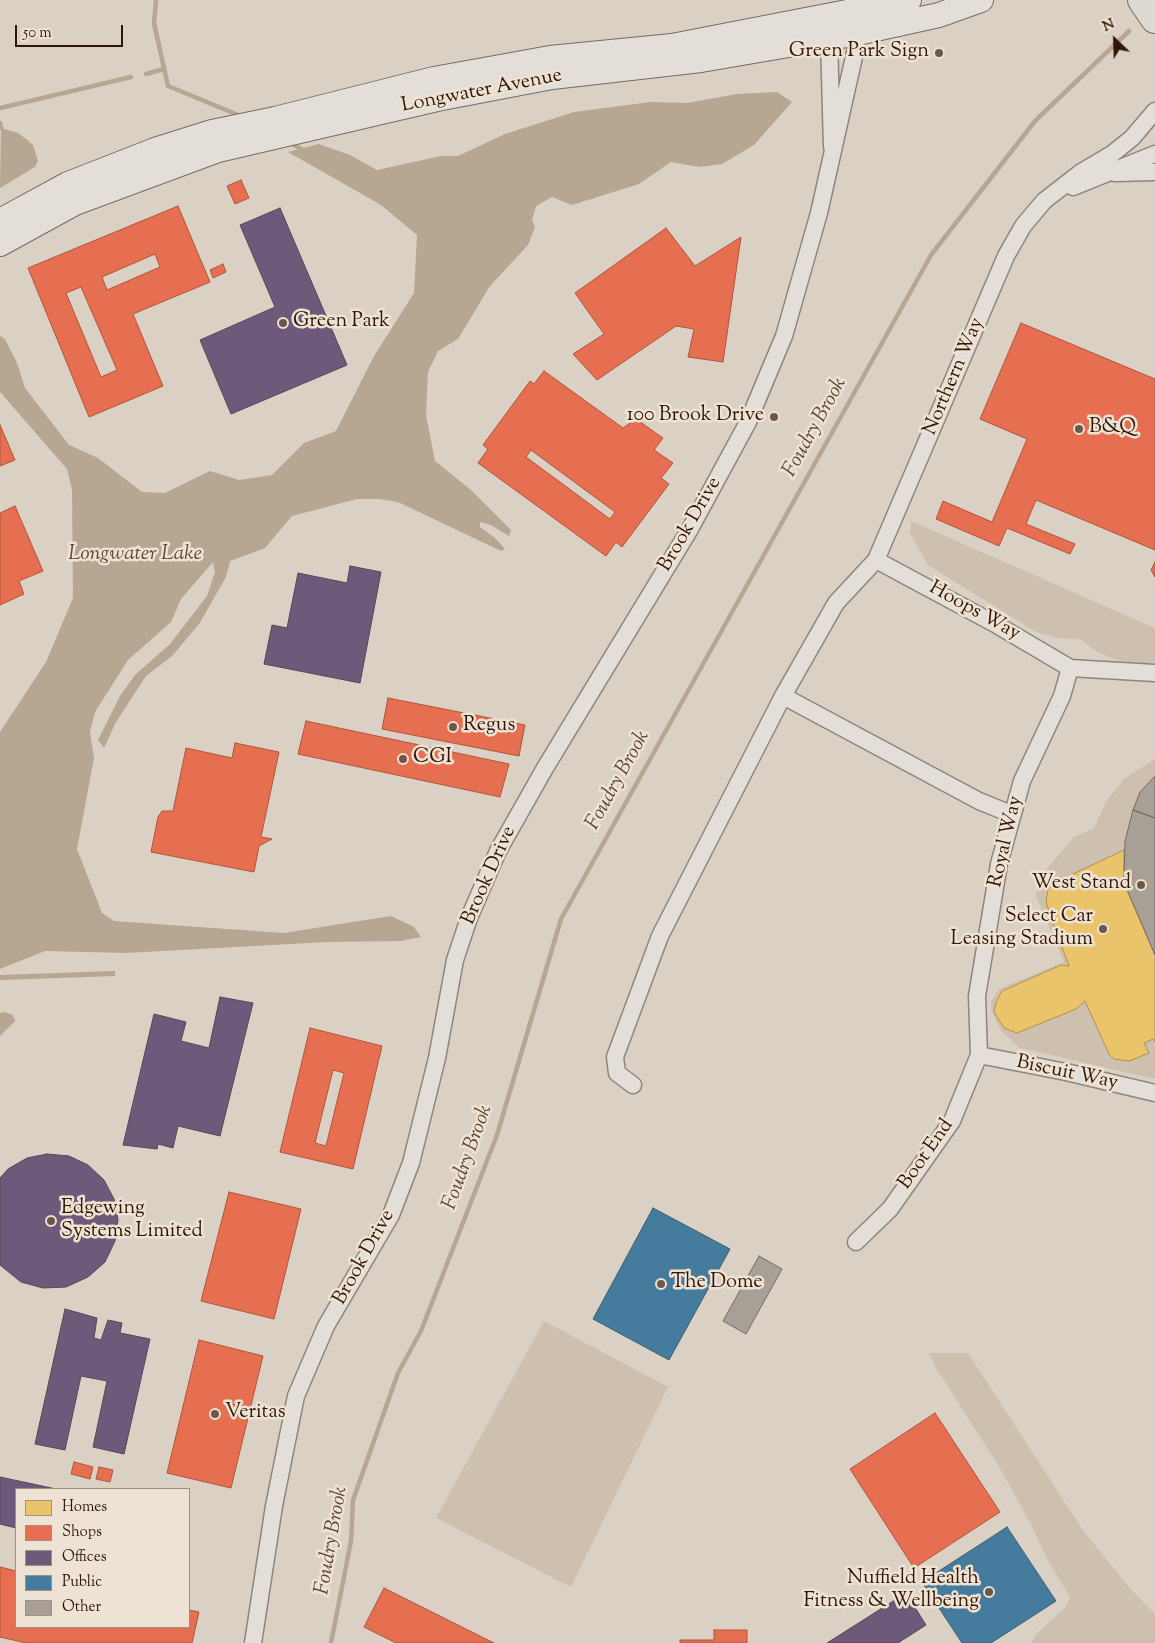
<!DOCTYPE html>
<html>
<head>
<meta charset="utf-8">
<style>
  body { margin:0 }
  #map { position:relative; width:1155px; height:1643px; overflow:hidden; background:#dad1c4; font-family:"Sorts Mill Goudy",serif }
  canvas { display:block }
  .legend { position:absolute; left:15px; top:1488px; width:175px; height:140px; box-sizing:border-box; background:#ede2d3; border:1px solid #a19081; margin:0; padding:6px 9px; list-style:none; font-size:15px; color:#301606 }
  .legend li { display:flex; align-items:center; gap:10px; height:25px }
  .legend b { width:25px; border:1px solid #a19081 }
  .north { position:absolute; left:1090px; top:15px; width:50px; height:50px; -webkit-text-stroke:4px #ede2d3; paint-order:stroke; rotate:336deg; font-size:14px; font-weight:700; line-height:20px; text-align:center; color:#301606 }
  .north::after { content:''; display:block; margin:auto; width:18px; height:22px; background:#301606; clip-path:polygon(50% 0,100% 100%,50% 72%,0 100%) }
  .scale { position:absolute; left:15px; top:25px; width:108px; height:22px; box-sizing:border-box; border:2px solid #301606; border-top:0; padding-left:6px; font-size:15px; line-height:18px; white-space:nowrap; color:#301606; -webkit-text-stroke:4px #ede2d3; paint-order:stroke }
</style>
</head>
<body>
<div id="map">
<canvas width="1155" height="1643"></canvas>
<ul class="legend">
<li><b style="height:14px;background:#e9c46a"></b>Homes</li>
<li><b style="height:14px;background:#e76f51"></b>Shops</li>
<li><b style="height:14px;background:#6d597a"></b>Offices</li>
<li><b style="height:14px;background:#457b9d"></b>Public</li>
<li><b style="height:14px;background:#a8a096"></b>Other</li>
</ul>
<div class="north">N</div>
<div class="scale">50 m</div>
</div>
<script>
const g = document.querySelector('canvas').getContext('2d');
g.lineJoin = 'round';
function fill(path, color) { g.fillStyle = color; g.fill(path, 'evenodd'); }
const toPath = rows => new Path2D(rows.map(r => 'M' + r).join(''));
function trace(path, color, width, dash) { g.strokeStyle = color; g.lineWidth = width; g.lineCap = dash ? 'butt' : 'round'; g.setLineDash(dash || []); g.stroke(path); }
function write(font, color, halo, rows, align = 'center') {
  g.font = font + ' "Sorts Mill Goudy",serif'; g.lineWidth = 5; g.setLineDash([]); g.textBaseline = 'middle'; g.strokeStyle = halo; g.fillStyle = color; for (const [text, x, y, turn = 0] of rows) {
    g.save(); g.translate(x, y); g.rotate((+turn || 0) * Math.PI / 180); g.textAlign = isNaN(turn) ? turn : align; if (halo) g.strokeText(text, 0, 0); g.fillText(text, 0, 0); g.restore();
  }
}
fill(toPath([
  [911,521,1155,628,1155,664,1119,661,1097,652,1080,639,1057,638,1036,632,928,565,910,533],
  [1155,759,1155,1079,1020,1048,1001,1031,991,1010,991,1002,999,989,1064,962,1036,896,1041,875,1074,837,1094,828,1107,800,1125,778],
  [544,1321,668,1387,571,1587,436,1518],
  [929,1353,968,1353,1082,1529,1128,1586,1155,1614,1155,1643,1031,1643,1037,1633,1065,1608,1070,1597,1047,1559,1032,1526,998,1465,936,1368]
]), '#cec0ae');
fill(toPath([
  [777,92,792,102,754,145,722,164,699,167,671,162,639,184,572,205,552,197,536,206,532,220,535,227,528,245,490,286,458,339,438,351,428,372,426,415,435,461,471,490,511,530,509,536,491,525,480,522,480,527,495,538,505,549,501,551,398,502,379,499,357,499,292,516,265,548,230,561,226,577,199,624,172,656,146,676,116,722,104,748,98,740,120,696,135,675,170,644,207,596,215,572,213,562,181,599,171,622,128,660,95,712,90,732,94,758,77,849,102,913,114,921,284,933,391,916,414,927,421,937,401,941,327,942,126,953,45,951,0,969,0,732,46,662,73,598,72,490,67,469,0,392,0,336,5,339,17,363,25,388,69,445,98,458,142,492,165,493,210,471,239,480,272,475,304,443,336,431,374,356,414,293,417,235,381,205,288,152,319,144,350,155,377,170,441,156,458,156,505,134,574,112,651,102,687,103,737,94],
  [1,128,18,133,26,139,33,145,38,161,35,167,0,188],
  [115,971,115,976,0,980,0,975],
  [5,1012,13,1015,15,1021,0,1036,0,1013]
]), '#b6a692');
const homes = toPath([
  [1124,850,1124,877,1128,892,1155,955,1155,1042,1153,1039,1144,1043,1149,1053,1129,1061,1114,1059,1109,1054,1085,1001,1076,1009,1017,1033,1004,1028,994,1012,996,1002,1002,991,1061,965,1069,966,1052,921,1049,922,1045,912,1049,911,1046,902,1048,889,1058,881,1069,883,1075,887,1071,875,1124,850]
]);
fill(homes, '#e9c46a');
trace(homes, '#b2904c', 1);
const shops = toPath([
  [241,180,249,198,235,204,227,186,241,180],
  [178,206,210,282,133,314,163,386,89,417,28,268,178,206],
  [155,254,160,267,107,290,102,277,155,254],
  [81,287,117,370,101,377,66,293,81,287],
  [666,228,695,266,741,237,723,362,688,357,694,329,676,326,597,380,573,354,604,334,575,293,666,228],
  [223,264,226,272,213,278,210,270,223,264],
  [1021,323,1155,379,1155,550,1036,500,1026,524,1075,544,1070,554,1007,528,999,546,936,519,943,501,992,522,1027,439,980,419,1021,323],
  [544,371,623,428,636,419,663,438,654,450,673,463,661,478,669,484,622,547,616,542,606,556,478,463,488,449,483,445,530,381,534,384,544,371],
  [531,450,615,512,610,519,526,457,531,450],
  [0,425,15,460,0,466,0,425],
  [15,506,43,571,19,581,24,594,0,605,0,513,15,506],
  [1155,562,1155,577,1151,570,1155,562],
  [388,698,525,725,519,756,382,729,388,698],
  [306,721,509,764,500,797,298,754,306,721],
  [235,743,279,752,261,837,272,839,259,846,254,872,151,852,158,817,162,811,173,811,186,748,232,758,235,743],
  [310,1028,382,1046,353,1169,280,1152,310,1028],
  [333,1070,344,1073,326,1146,315,1143,333,1070],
  [229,1192,301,1209,274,1319,201,1301,229,1192],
  [199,1340,263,1356,231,1488,167,1473,199,1340],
  [935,1413,1000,1512,914,1568,850,1469,935,1413],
  [74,1462,93,1467,90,1479,71,1474,74,1462],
  [99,1467,113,1470,110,1482,96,1479,99,1467],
  [0,1567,16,1571,16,1627,189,1627,189,1610,199,1612,192,1643,26,1643,0,1637,0,1567],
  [384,1588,494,1643,396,1643,364,1627,384,1588],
  [714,1630,747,1630,747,1643,680,1643,680,1640,714,1640,714,1630]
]);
fill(shops, '#e76f51');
trace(shops, '#b0543a', 1);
const offices = toPath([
  [280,208,347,365,231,414,200,340,275,307,240,225,280,208],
  [350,566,381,572,360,683,264,664,272,625,287,628,298,573,347,583,350,566],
  [220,997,253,1003,220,1136,178,1126,173,1148,158,1144,157,1149,123,1145,154,1014,186,1022,181,1041,209,1048,220,997],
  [47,1154,69,1156,88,1165,104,1180,114,1199,118,1220,115,1241,105,1262,88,1277,66,1287,43,1288,21,1282,0,1265,0,1178,8,1169,27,1158,47,1154],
  [65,1309,97,1318,94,1338,101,1340,108,1320,122,1323,120,1333,150,1339,124,1454,93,1447,107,1381,81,1376,65,1450,35,1444,65,1309],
  [0,1477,56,1489,16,1489,16,1528,0,1524,0,1477],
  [906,1593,926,1625,898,1643,827,1643,906,1593]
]);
fill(offices, '#6d597a');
trace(offices, '#5b4557', 1);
const public = toPath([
  [653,1208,730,1249,669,1360,593,1319,653,1208],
  [1007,1527,1056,1601,991,1643,962,1643,922,1582,1007,1527]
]);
fill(public, '#457b9d');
trace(public, '#3f5d70', 1);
trace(toPath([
  [156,0,154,23,168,86,243,117],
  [146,74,164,69],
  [0,108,131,77],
  [0,123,1,128],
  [289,142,301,149],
  [331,1643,351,1541,353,1500,398,1373,421,1331,497,1135,561,919,931,255,1035,121,1129,31]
]), '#b6a692', 4.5);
const building = toPath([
  [1155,776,1155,818,1133,810,1140,792,1155,776],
  [1133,810,1155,818,1155,955,1128,892,1124,877,1125,841,1133,810],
  [759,1256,782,1269,746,1334,723,1321,759,1256]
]);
fill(building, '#a8a096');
trace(building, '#756c63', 1);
const street = toPath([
  [831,30,829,39,832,147],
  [1115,173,1155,172],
  [1073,187,1155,154],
  [876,560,997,625,1070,668,1155,673],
  [783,696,979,801,1011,814],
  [979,1055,1066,1072,1155,1093],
  [633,1085,617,1073,615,1057,660,936,783,696,836,603,876,560,1006,256,1023,226,1044,201,1080,173,1112,154,1132,138,1155,111],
  [856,1242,890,1209,952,1121,979,1055,977,996,999,864,1022,781,1062,696,1070,668],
  [253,1643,274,1506,296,1396,326,1326,391,1215,411,1163,437,1058,455,960,469,918,498,851,545,768,690,529,748,422,784,336,819,213,856,48,853,34,847,28]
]);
const secondary = toPath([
  [0,221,68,184,155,150,212,132,275,119,434,79,550,58,672,46,909,0],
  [0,244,75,203,218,150,437,99,552,77,701,60,853,34,939,15,981,0]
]);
const highway = toPath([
  [1142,0,1155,19]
]);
trace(street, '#8e857c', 19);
trace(secondary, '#756c63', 26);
trace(highway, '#756c63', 30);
trace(street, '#e3dfd8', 16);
trace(secondary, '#e3dfd8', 24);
trace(highway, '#ded9d1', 28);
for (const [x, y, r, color] of [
  [939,53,5,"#6c5748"],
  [283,323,5,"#6c5748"],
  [774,417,5,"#6c5748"],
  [1079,429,5,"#6c5748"],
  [453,727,5,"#6c5748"],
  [403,759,5,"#6c5748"],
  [1141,885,5,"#6c5748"],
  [1103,929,5,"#6c5748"],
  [51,1221,5,"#6c5748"],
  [661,1284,5,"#6c5748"],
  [215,1414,5,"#6c5748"],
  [989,1592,5,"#6c5748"]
]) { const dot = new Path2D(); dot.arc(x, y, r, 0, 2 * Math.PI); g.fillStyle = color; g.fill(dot); trace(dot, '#ede2d3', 2); }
write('20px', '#301606', '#ede2d3', [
  ["Green Park Sign",929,53,"right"],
  ["Green Park",293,323],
  ["100 Brook Drive",764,417,"right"],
  ["B&Q",1089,429],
  ["Regus",463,727],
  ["CGI",413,759],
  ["West Stand",1131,885,"right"],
  ["Select Car",1093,918,"right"],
  ["Leasing Stadium",1093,941,"right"],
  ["Edgewing",61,1210],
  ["Systems Limited",61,1233],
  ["The Dome",671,1284],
  ["Veritas",225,1414],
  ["Nuffield Health",979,1580,"right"],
  ["Fitness & Wellbeing",979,1603,"right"]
], 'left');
write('20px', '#301606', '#ede2d3', [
  ["Longwater Avenue",482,92,-11],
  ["Northern Way",955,377,-67],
  ["Brook Drive",691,525,-60],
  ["Hoops Way",974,612,29],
  ["Royal Way",1007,842,-77],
  ["Brook Drive",490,876,-66],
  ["Biscuit Way",1067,1074,12],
  ["Boot End",927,1155,-55],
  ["Brook Drive",365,1258,-61]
]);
write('italic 21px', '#5f4836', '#ede2d3', [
  ["Foudry Brook",816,428,-61],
  ["Longwater Lake",135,555],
  ["Foudry Brook",619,781,-61],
  ["Foudry Brook",469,1158,-70],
  ["Foudry Brook",333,1541,-80]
]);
</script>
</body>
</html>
